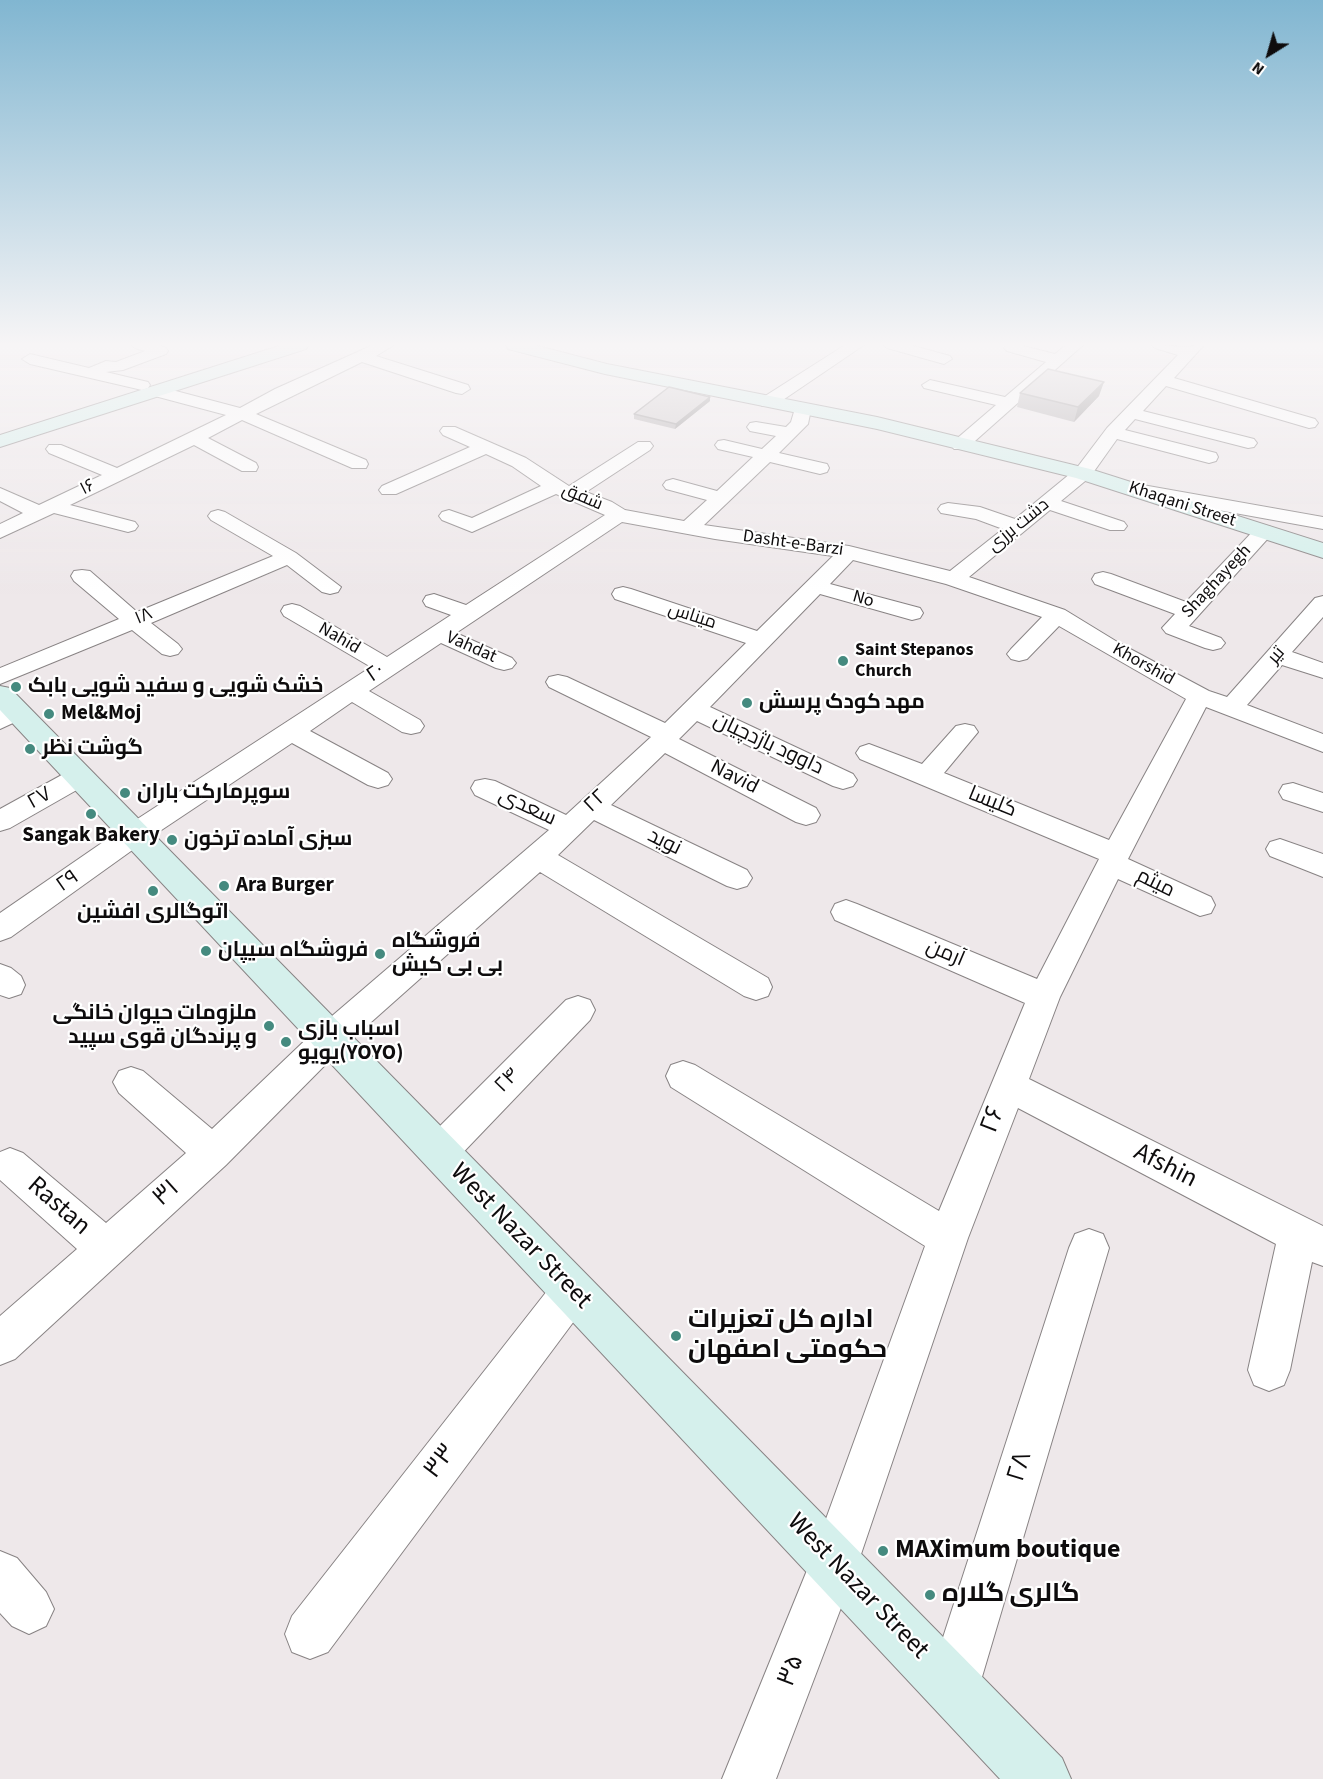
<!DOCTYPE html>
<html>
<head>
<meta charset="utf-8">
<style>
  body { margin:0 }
  #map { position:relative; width:1323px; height:1779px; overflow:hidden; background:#eee8ea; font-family:"Source Sans 3",sans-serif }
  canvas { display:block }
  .north { position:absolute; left:1239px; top:24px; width:60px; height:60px; -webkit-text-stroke:4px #fff; paint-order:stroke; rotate:217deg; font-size:16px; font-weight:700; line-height:24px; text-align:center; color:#0e0c0d }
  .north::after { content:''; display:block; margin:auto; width:21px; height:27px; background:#0e0c0d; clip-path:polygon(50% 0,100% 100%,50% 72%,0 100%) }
</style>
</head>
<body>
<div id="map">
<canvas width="1323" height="1779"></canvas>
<div class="north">N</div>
</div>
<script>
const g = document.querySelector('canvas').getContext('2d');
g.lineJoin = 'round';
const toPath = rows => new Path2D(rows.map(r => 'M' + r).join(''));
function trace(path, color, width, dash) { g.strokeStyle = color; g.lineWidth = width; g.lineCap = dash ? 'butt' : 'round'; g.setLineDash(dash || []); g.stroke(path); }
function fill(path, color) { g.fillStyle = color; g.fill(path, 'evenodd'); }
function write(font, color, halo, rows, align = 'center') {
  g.font = font + ' "Source Sans 3",Cairo,sans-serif'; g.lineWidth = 4.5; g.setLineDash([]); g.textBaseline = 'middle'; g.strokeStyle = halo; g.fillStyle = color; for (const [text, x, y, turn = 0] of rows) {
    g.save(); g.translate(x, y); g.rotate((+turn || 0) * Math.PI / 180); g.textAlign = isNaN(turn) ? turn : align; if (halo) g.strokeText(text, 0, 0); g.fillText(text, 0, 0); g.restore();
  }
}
const street = toPath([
  [132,345,157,345,166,348,168,351,166,354,123,370,106,372,148,382,150,385,148,388,142,390,30,364,22,359,30,354,89,368,106,361,116,362,145,351,135,348,132,345],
  [373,345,394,345,376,356,468,385,470,389,462,394,456,393,362,362,256,414,366,460,368,464,366,468,352,468,242,420,208,438,256,463,258,467,256,471,242,471,194,445,70,505,135,522,138,526,135,530,128,532,54,513,0,538,0,524,23,513,0,501,0,488,39,505,102,475,49,453,46,449,49,445,61,445,117,468,226,415,151,395,149,391,151,387,157,386,240,408,275,389,373,345],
  [845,345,864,345,774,406,762,406,760,402,762,398,845,345],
  [884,345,910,345,950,356,952,359,944,364,887,348,884,345],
  [1006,345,1019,345,1055,354,1066,345,1083,345,966,449,954,449,951,445,954,441,996,405,924,388,922,385,930,380,1005,397,1046,362,1007,351,1004,348,1006,345],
  [1152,345,1185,347,1204,345,1174,378,1315,419,1318,423,1315,427,1309,428,1166,386,1143,411,1254,439,1257,443,1254,447,1248,448,1135,419,1125,430,1216,453,1218,457,1216,461,1209,463,1117,439,1090,477,1061,501,1124,522,1127,526,1124,530,1110,530,1050,510,969,577,1065,610,1119,643,1209,691,1227,697,1315,598,1323,596,1323,617,1292,652,1323,663,1323,678,1282,665,1247,705,1323,734,1323,752,1206,707,1128,859,1211,897,1215,905,1211,913,1200,916,1118,879,1060,997,1029,1079,1323,1226,1323,1266,1312,1262,1290,1370,1284,1385,1269,1391,1254,1385,1248,1370,1276,1244,1018,1108,968,1238,858,1563,776,1779,722,1779,810,1563,925,1246,671,1087,666,1076,671,1065,683,1061,695,1065,939,1211,1025,1003,835,920,831,912,835,904,846,900,857,904,1037,979,1099,859,860,759,856,753,860,747,869,744,922,764,956,726,965,724,974,726,978,732,944,773,1109,840,1186,699,1059,626,1027,659,1019,661,1011,659,1007,654,1011,649,1042,617,946,584,853,560,830,584,920,608,923,613,920,618,912,620,820,594,710,707,853,774,857,780,853,786,843,789,833,786,697,721,679,739,816,808,820,815,816,822,806,825,796,822,665,753,611,805,747,870,752,878,747,886,737,889,727,886,594,820,558,855,768,978,772,987,768,996,756,1000,744,996,540,872,342,1048,226,1165,15,1359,0,1365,0,1316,77,1249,0,1180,0,1152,10,1148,23,1153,106,1223,186,1153,119,1093,113,1082,119,1071,131,1067,143,1071,212,1129,318,1028,549,830,475,795,471,788,475,781,485,779,495,781,566,815,651,737,549,687,546,682,549,677,558,675,567,677,665,723,746,643,615,599,612,594,615,589,623,587,631,589,757,631,833,556,715,539,622,522,456,633,512,658,516,663,512,668,504,670,496,668,441,643,369,691,420,720,424,726,420,732,411,734,402,732,352,702,310,731,388,773,392,779,388,785,378,788,368,785,292,743,145,841,11,937,0,941,0,913,125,827,371,667,284,616,281,611,284,606,292,604,300,606,387,657,451,615,426,606,423,601,426,596,434,594,466,605,605,515,556,494,472,532,442,520,439,516,442,512,449,510,472,518,541,486,512,466,486,454,396,494,382,494,379,490,382,486,470,447,443,435,440,431,443,427,455,427,526,458,569,486,638,442,650,442,653,446,650,450,586,492,612,502,625,510,684,521,707,500,666,489,663,485,666,481,673,479,717,491,753,457,718,449,715,445,718,441,724,440,762,449,776,436,750,431,747,427,750,423,756,422,786,427,791,422,796,405,808,405,811,409,808,424,779,453,827,464,829,468,827,472,820,474,770,462,704,525,849,546,950,571,1003,529,976,519,941,513,938,509,941,505,948,503,980,507,1015,519,1076,469,1107,428,1178,355,1155,348,1152,345],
  [1137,484,1323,517,1323,529,1130,494,1127,490,1130,486,1137,484],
  [218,510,225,512,296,553,341,587,338,592,330,594,322,592,287,565,151,623,178,644,182,649,178,654,170,656,162,654,132,630,0,684,0,668,119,619,74,581,71,576,74,571,82,570,90,571,137,612,273,556,211,520,208,516,211,512,218,510],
  [1264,525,1271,527,1274,531,1271,535,1189,626,1221,638,1225,643,1221,648,1213,650,1205,648,1166,633,1162,628,1175,614,1095,584,1092,579,1095,574,1103,572,1111,574,1186,602,1257,527,1264,525],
  [17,703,26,705,30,711,26,717,0,729,0,710,17,703],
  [79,768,89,771,92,777,89,783,10,828,0,831,0,809,69,771,79,768],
  [1293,783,1323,793,1323,812,1283,799,1279,792,1283,785,1293,783],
  [1280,839,1323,854,1323,877,1270,856,1266,849,1270,842,1280,839],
  [0,964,11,968,21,976,25,985,21,994,9,998,0,995,0,964],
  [578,996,590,1000,595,1010,590,1020,452,1164,439,1169,426,1164,420,1152,426,1140,566,1000,578,996],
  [1089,1229,1103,1234,1109,1248,979,1687,971,1705,953,1713,935,1705,927,1687,1069,1248,1075,1234,1089,1229],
  [572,1271,586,1277,592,1291,586,1305,328,1652,310,1659,292,1652,285,1634,292,1616,558,1277,572,1271],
  [0,1551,17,1558,46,1592,54,1609,46,1626,29,1634,12,1626,0,1613,0,1551]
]);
const secondary = toPath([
  [282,345,308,345,306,349,0,447,0,435,282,345],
  [506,345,534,345,607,364,877,417,1090,469,1323,543,1323,558,1076,478,877,429,605,374,508,349,506,345],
  [0,686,10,688,1062,1758,1071,1779,1000,1779,0,710,0,686]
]);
trace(street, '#888384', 2);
trace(secondary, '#888384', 2);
fill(street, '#fff');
fill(secondary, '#d5f0ec');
fill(toPath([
  [1020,393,1099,396,1074,422,1017,407],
  [710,401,675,429,634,419,634,414]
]), '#b1acae');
fill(toPath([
  [1104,382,1099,396,1074,422,1078,407],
  [710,397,710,401,675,429,676,424]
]), '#908c8d');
const building = toPath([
  [1048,369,1104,382,1078,407,1020,393,1048,369],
  [669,387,710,397,676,424,634,414,669,387]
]);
fill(building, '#cec8ca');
trace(building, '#908c8d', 1.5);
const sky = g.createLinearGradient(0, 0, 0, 594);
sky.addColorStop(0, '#81b6d1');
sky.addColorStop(0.58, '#f7f5f6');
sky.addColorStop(1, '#f7f5f600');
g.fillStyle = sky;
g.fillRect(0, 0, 1323, 594);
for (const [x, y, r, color] of [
  [843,661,6,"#458a7f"],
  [16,687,6,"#458a7f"],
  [747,703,6,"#458a7f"],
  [49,714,6,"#458a7f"],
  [30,749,6,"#458a7f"],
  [125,793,6,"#458a7f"],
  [91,814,6,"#458a7f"],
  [172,840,6,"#458a7f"],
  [224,886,6,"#458a7f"],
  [153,891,6,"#458a7f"],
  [206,951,6,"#458a7f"],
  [380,954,6,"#458a7f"],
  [269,1026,6,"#458a7f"],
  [286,1042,6,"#458a7f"],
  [676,1336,6,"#458a7f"],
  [883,1551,6,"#458a7f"],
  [930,1595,6,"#458a7f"]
]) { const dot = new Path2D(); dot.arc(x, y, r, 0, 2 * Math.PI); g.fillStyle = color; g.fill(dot); trace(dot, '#fff', 2); }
write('18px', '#0e0c0d', '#fff', [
  ["۱۶",88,488,-27],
  ["شفق",582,498,23],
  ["Khaqani Street",1182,505,18],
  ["دشت برزی",1019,526,-39],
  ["Dasht-e-Barzi",793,544,8],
  ["Shaghayegh",1217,582,-47],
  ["No",863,600,16],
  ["۱۸",144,617,-23],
  ["میناس",692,617,18],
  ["Nahid",339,639,30],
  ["Vahdat",471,648,24],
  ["تیر",1277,656,-49],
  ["Khorshid",1143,665,29]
]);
write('bold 18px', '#0e0c0d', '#fff', [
  ["Saint Stepanos",855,651],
  ["Church",855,672]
], 'left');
write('21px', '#0e0c0d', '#fff', [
  ["۲۰",376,674,-34],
  ["داوود باژدچیان",768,745,25],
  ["Navid",734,778,27],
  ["۲۷",40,799,-29],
  ["۲۲",596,802,-43],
  ["کلیسا",992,803,22],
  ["سعدی",527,808,25],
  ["نوید",664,843,26],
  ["۲۹",68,882,-35],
  ["میثم",1155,884,26],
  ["آرمن",945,954,23],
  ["۲۴",508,1081,-46]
]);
write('bold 21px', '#0e0c0d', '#fff', [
  ["خشک شویی و سفید شویی بابک",28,687],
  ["مهد کودک پرسش",759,703],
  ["Mel&Moj",61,714],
  ["گوشت نظر",42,749],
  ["سوپرمارکت باران",137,793],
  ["Sangak Bakery",91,836,"center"],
  ["سبزی آماده ترخون",184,840],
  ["Ara Burger",236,886],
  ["اتوگالری افشین",153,913,"center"],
  ["فروشگاه",392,942],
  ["بی بی کیش",392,966],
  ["فروشگاه سیپان",218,951],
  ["ملزومات حیوان خانگی",257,1014,"right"],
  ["و پرندگان قوی سپید",257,1038,"right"],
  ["اسباب بازی",298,1030],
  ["یویو(YOYO)",298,1054]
], 'left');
write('26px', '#0e0c0d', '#fff', [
  ["۲۶",994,1120,-69],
  ["Afshin",1165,1167,27],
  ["۳۱",167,1194,-42],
  ["Rastan",58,1207,41],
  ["West Nazar Street",520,1237,46],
  ["۳۳",441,1462,-53],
  ["۲۸",1021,1467,-73],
  ["West Nazar Street",857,1587,46],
  ["۳۵",792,1671,-69]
]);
write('bold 26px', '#0e0c0d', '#fff', [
  ["اداره کل تعزیرات",688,1321],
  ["حکومتی اصفهان",688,1351],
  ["MAXimum boutique",895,1551],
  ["گالری گلاره",942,1595]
], 'left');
</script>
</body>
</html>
